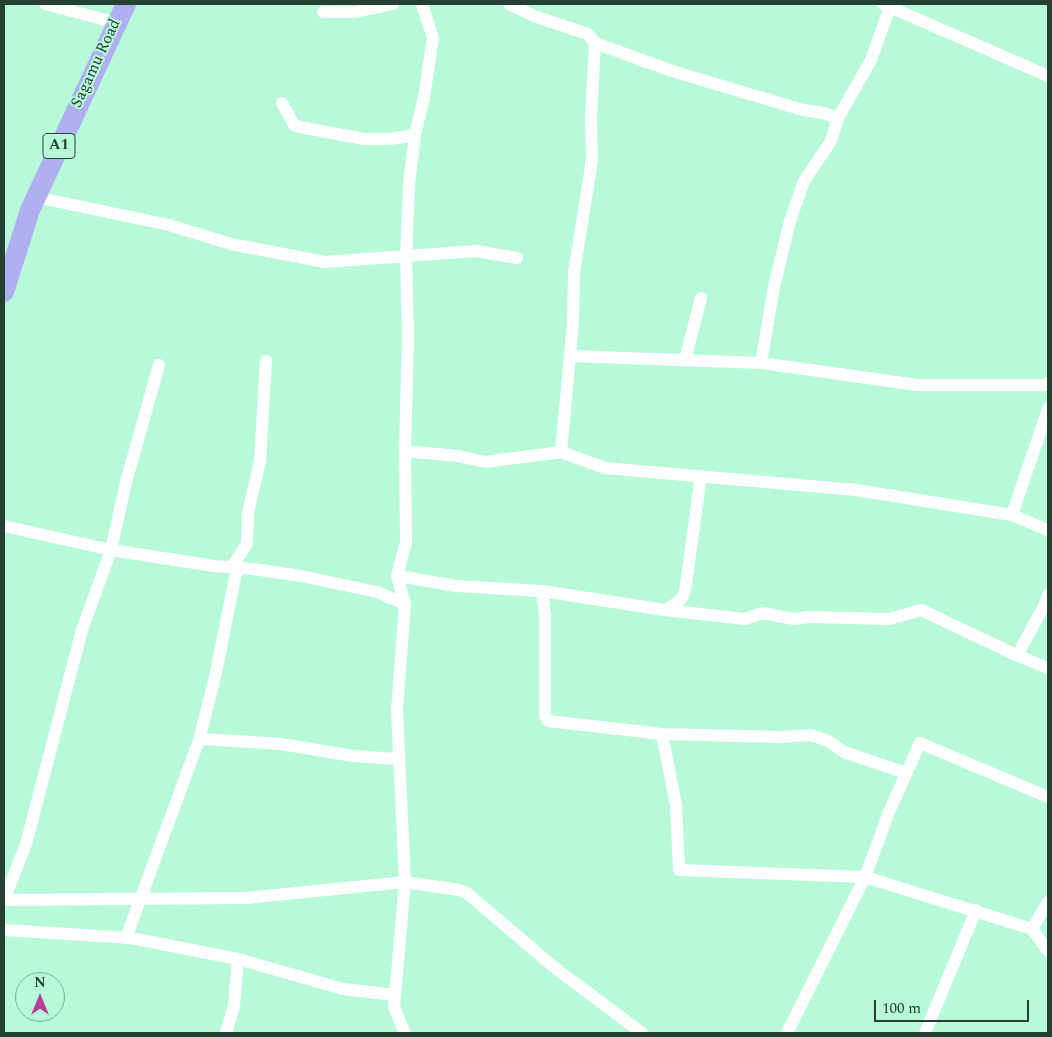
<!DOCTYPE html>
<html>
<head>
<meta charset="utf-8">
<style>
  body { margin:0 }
  #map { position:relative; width:1052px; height:1037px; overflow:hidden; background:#b7f9d9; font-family:Spectral,serif }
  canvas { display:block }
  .frame { position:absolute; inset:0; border:5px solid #254033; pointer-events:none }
  .north { position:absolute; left:15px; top:972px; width:50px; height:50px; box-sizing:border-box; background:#b7f9d9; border:1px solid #7daf97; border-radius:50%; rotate:0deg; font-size:14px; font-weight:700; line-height:20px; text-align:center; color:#254033 }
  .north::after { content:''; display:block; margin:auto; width:18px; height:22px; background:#ba3f91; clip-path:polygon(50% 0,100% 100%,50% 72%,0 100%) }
  .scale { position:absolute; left:874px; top:1000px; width:155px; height:22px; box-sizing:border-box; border:2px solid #254033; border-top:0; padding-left:6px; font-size:15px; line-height:18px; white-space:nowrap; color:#254033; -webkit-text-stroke:4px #b7f9d9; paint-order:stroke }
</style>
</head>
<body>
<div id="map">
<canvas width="1052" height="1037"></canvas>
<div class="frame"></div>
<div class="north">N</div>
<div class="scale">100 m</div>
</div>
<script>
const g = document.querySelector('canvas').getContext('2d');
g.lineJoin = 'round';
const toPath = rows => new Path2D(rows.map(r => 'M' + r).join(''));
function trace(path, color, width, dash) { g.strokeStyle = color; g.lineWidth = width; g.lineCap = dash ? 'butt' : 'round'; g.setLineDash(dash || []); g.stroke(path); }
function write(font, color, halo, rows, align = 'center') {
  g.font = font + ' Spectral,serif'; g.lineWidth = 4; g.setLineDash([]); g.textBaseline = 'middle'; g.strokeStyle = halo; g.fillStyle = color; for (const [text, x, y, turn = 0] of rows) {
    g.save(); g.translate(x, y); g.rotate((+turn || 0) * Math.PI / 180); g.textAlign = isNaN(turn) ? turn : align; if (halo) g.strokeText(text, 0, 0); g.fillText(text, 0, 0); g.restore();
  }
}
trace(toPath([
  [45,4,117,23],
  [509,4,534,16,588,34,595,43,672,71,803,110,823,113,838,118],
  [883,4,1048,76],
  [323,12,355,12,393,4],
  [282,103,294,125,300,127,364,139,390,139,415,135],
  [35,197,169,225,231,244,325,262,476,251,517,258],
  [570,356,761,363,774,287,790,221,804,181,831,141,838,118,871,60,890,7],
  [685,360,701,298],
  [761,363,917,385,1045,385,1048,383],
  [405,451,458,456,485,462,561,452,573,323,574,273,592,160,591,118,595,43],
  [561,452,605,468,856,490,1012,515,1048,409],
  [1012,515,1048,530],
  [4,526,111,550,214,566,253,569,301,576,377,592,405,604],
  [232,567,247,544,248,513,260,461,266,361],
  [397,576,457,586,542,591,665,610,745,619,762,613,794,619,809,617,889,619,921,610,1016,655,1020,650,1044,606,1048,595],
  [542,591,545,616,545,716,548,721,662,734,780,737,811,735,828,741,844,752,906,773],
  [665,610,678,602,682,598,685,591,701,476],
  [1016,655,1048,668],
  [662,734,676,805,679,870,865,877,1032,929],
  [199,740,203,739,281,744,353,756,398,759],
  [4,900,246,898,405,882,459,890,467,893,555,968,642,1033],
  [4,900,26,844,82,630,111,550,126,482,159,365],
  [1048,902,1032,929,1048,951],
  [4,930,131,938,238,959,343,989,395,995],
  [126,938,199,740,215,677,237,568],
  [226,1033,234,1006,238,959],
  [405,1033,394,1007,405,882,397,710,405,604,397,576,406,542,405,451,408,336,406,256,409,184,415,135,424,97,433,38,422,4],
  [787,1033,865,877,889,812,920,743,1048,797],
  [925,1033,976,910]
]), '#fff', 12);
trace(toPath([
  [4,292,30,210,126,4]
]), '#b0aff2', 20);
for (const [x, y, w] of [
  [59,146,32]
]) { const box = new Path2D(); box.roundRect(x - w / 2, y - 12.5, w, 25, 4); g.fillStyle = '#b7f9d9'; g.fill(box); trace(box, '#254033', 1); }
write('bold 15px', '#254033', null, [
  ["A1",59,146]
]);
write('16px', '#254033', '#b7f9d9', [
  ["Sagamu Road",97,64,-65]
]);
</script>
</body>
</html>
